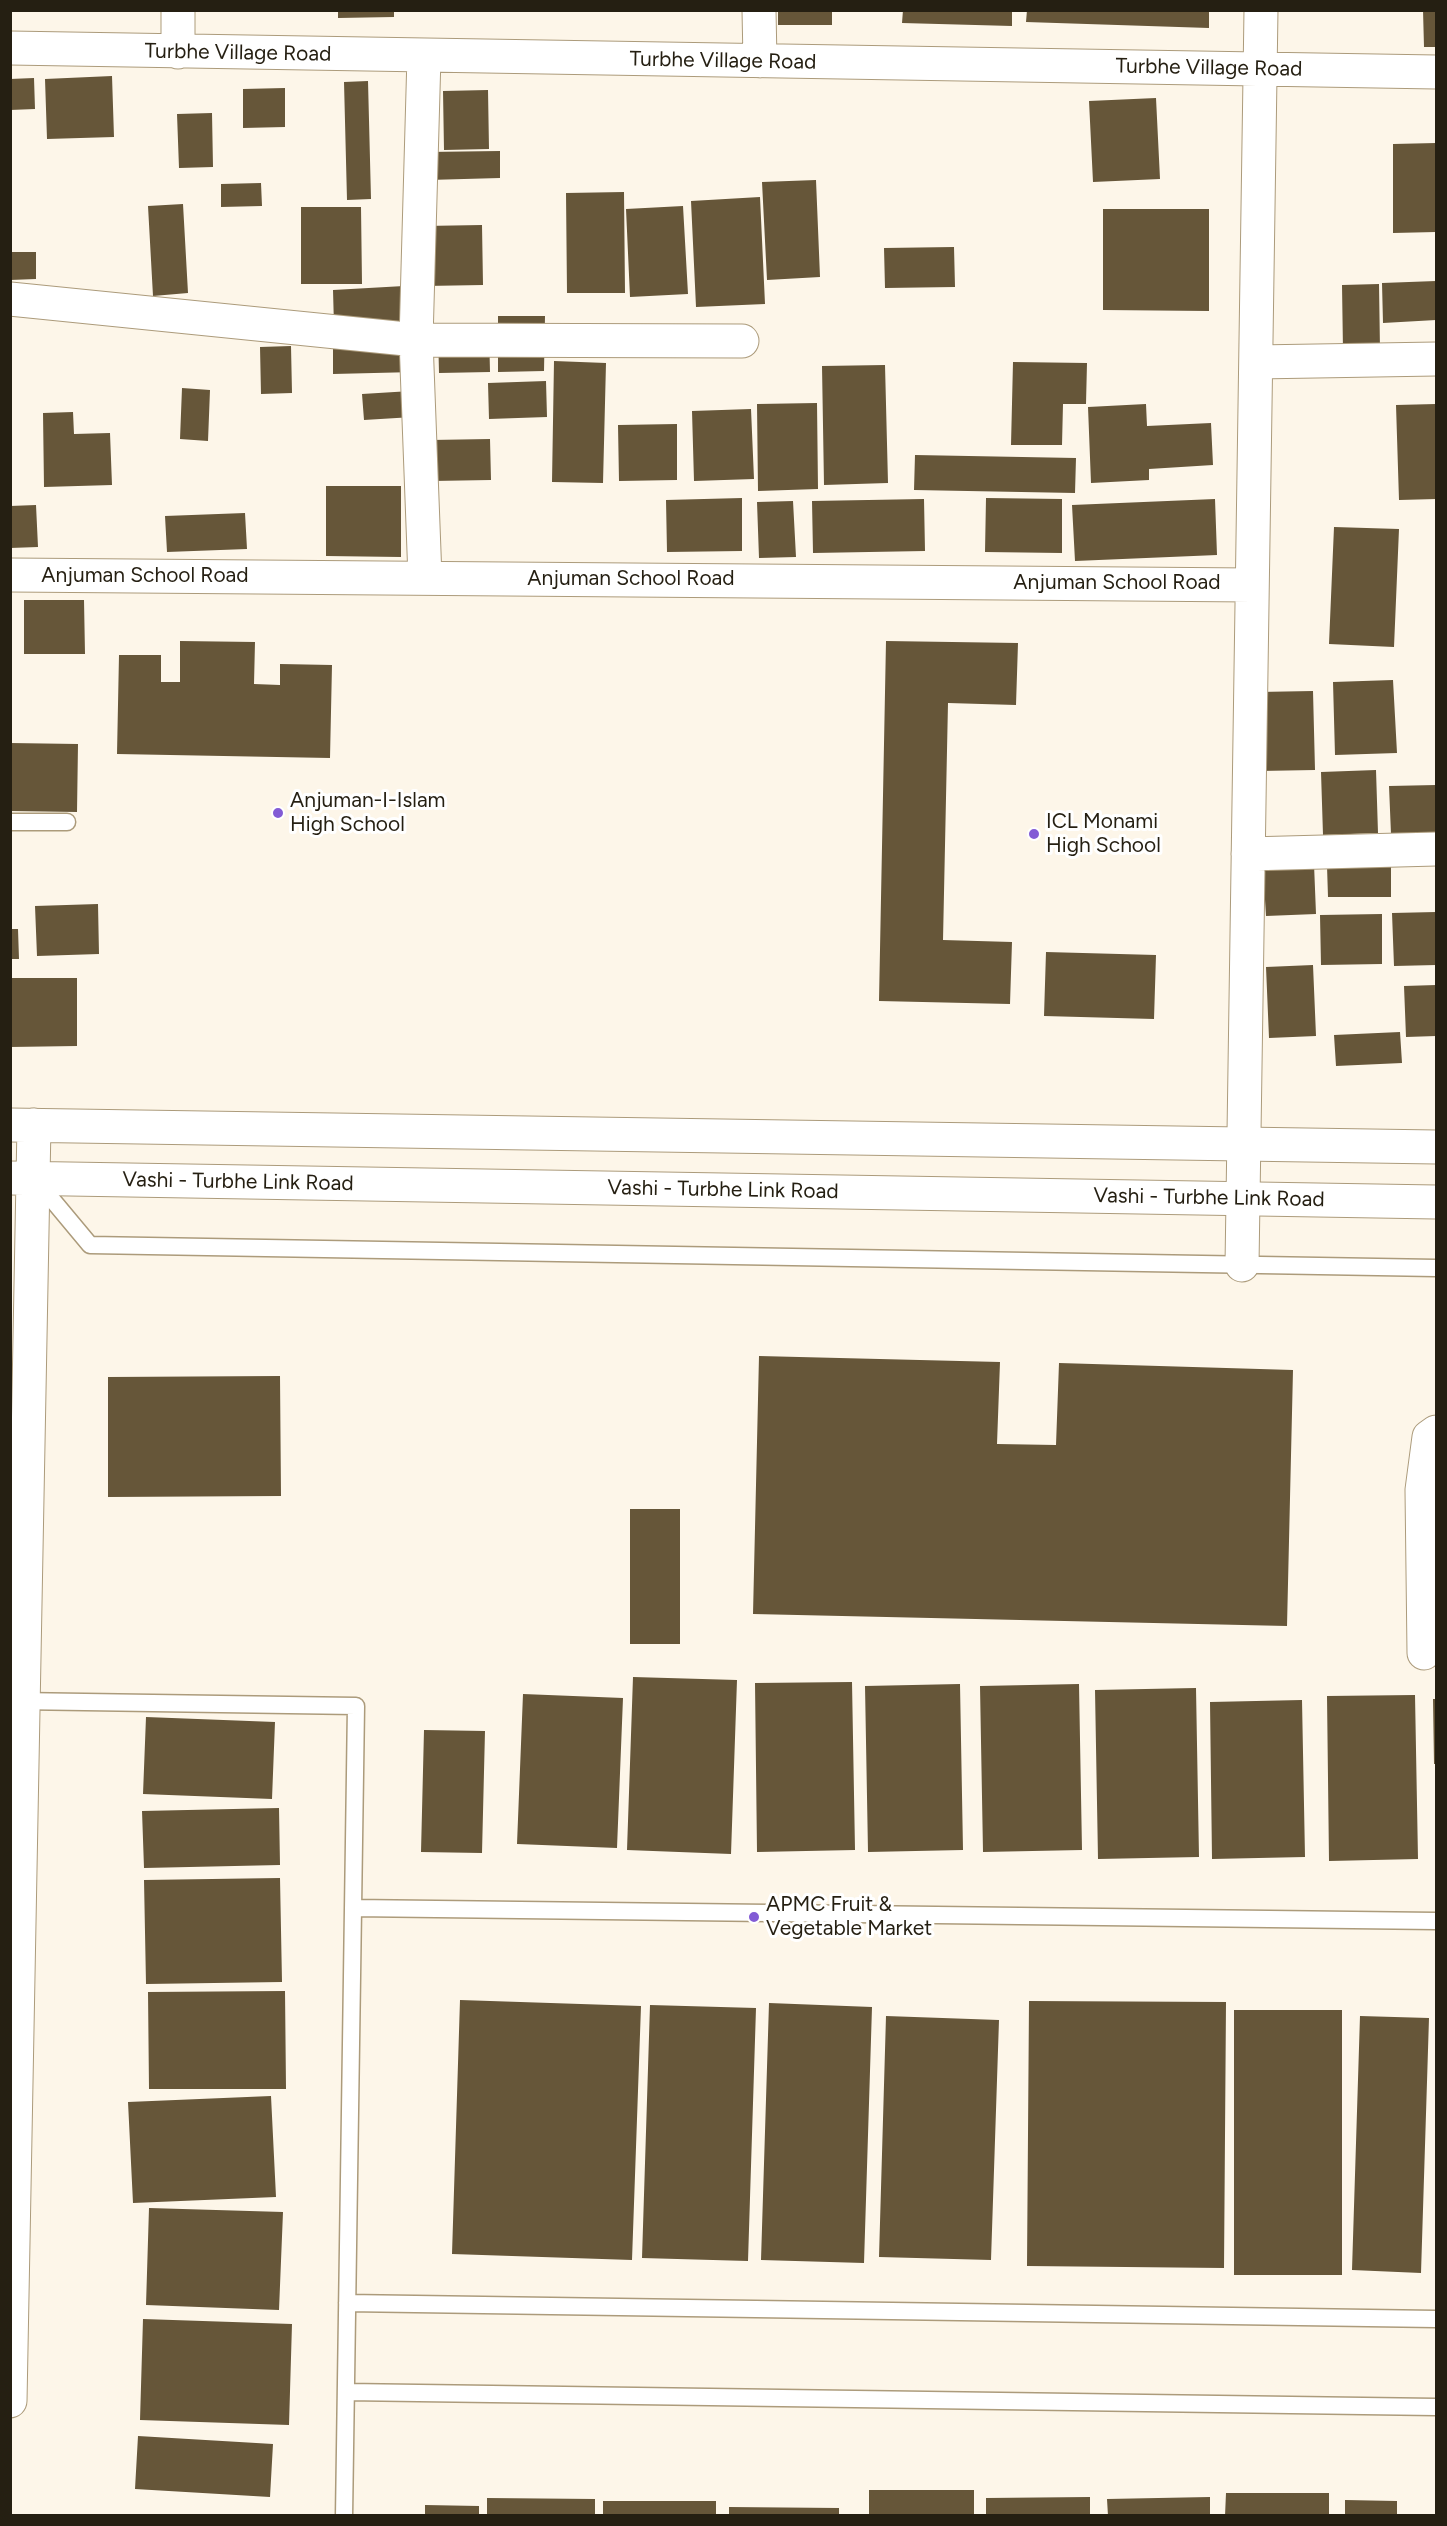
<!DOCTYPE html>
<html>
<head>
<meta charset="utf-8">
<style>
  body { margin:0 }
  #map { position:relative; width:1447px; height:2526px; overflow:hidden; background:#fdf6e9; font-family:Figtree,sans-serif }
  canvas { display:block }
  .frame { position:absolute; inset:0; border:12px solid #251f12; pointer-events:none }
</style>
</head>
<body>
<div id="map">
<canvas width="1447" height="2526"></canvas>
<div class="frame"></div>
</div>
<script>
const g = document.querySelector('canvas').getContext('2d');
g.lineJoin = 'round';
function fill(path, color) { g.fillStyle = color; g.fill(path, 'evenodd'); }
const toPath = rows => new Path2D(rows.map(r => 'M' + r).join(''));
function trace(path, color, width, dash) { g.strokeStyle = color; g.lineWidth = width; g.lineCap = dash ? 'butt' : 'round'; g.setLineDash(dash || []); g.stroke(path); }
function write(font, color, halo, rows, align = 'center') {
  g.font = font + ' Figtree,sans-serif'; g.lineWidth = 6; g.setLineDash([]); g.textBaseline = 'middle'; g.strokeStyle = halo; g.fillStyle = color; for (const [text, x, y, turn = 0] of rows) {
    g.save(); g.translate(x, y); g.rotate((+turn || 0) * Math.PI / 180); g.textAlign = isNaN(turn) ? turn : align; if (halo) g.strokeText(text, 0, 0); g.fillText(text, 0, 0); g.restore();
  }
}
fill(toPath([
  [338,10,394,10,394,17,338,18],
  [778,10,832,10,832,25,778,25],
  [903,10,1012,10,1012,26,902,23],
  [1027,10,1209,10,1209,28,1026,22],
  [1423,10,1436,10,1436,47,1424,47],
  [112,76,114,137,47,139,45,79],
  [34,78,35,109,10,110,10,79],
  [368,81,371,199,347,200,344,82],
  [285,88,285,127,243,128,243,89],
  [488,90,489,149,444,150,443,91],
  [1156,98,1160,179,1093,182,1089,101],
  [212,113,213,167,179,168,177,114],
  [1436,143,1436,232,1393,233,1393,144],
  [500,151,500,178,428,180,427,152],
  [816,180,820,277,767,280,762,182],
  [261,183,262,206,221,207,221,184],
  [624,192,625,293,567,293,566,193],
  [760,197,765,304,696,307,691,201],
  [183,204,188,293,153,296,148,206],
  [683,206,688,294,630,297,626,209],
  [301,207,361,207,362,284,301,284],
  [1103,209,1209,209,1209,311,1103,310],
  [482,225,483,285,425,286,424,226],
  [954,247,955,287,885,288,884,248],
  [10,252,36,252,36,279,10,280],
  [1436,281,1436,320,1383,323,1382,283],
  [1379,284,1380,350,1343,351,1342,285],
  [404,286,406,322,334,326,333,290],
  [498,316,545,316,544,371,498,372],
  [489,330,490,372,439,373,438,331],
  [414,343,415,372,333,374,333,345],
  [291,346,292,393,261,394,260,347],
  [554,361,606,363,603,483,552,482],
  [1013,362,1087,363,1086,404,1063,404,1062,445,1011,445],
  [885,365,888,483,824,485,822,366],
  [546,381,547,417,489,419,488,383],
  [182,388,210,390,208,441,180,439],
  [411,391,413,417,364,420,362,394],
  [817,403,818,489,758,491,757,404],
  [1146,404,1147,426,1211,423,1213,465,1149,469,1149,480,1091,483,1088,407],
  [1436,404,1436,499,1399,500,1396,405],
  [751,409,754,479,694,481,692,411],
  [73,412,74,434,110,433,112,485,44,487,43,413],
  [677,424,677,480,619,481,618,425],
  [490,439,491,480,432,481,431,440],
  [915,455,1076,458,1075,493,914,490],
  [326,486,401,486,401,557,326,556],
  [742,498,742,551,667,552,666,500],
  [986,498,1062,499,1062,553,985,552],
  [924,499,925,551,813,553,812,501],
  [1215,499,1217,555,1075,561,1072,505],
  [793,501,796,557,759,558,757,502],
  [36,505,38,547,10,548,10,506],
  [245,513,247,549,167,552,165,516],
  [1334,527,1399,529,1394,647,1329,644],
  [24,600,84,600,85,654,24,654],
  [180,641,255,642,254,684,280,685,280,664,332,665,330,758,117,754,119,655,161,655,161,682,180,682],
  [886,641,1018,643,1016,705,948,703,943,940,1012,942,1010,1004,879,1001],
  [1393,680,1397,753,1335,755,1333,682],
  [1313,691,1315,770,1259,771,1258,692],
  [10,743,78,744,77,812,10,811],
  [1376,770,1378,833,1323,835,1321,772],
  [1436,785,1436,833,1391,834,1389,786],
  [1314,864,1316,914,1266,916,1263,866],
  [1391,865,1391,897,1328,897,1327,866],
  [98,904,99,954,37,956,35,906],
  [1436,912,1436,965,1394,966,1392,913],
  [1382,914,1382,964,1321,965,1320,915],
  [10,929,18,929,19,959,10,959],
  [1046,952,1156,955,1154,1019,1044,1016],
  [1313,965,1316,1036,1269,1038,1266,967],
  [10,978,77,978,77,1046,10,1047],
  [1436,985,1436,1036,1406,1037,1404,986],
  [1400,1032,1402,1063,1336,1066,1334,1035],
  [759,1356,1000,1362,997,1444,1056,1445,1059,1363,1293,1370,1287,1626,753,1614],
  [280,1376,281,1496,108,1497,108,1377],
  [630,1509,680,1509,680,1644,630,1644],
  [633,1677,737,1680,731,1854,627,1850],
  [852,1682,855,1850,757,1852,755,1683],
  [960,1684,963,1850,868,1852,865,1686],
  [1079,1684,1082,1850,983,1852,980,1686],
  [1196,1688,1199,1857,1098,1859,1095,1690],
  [523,1694,623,1698,617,1848,517,1844],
  [1415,1695,1418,1859,1329,1861,1327,1696],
  [1433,1699,1436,1699,1436,1764,1434,1764],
  [1302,1700,1305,1857,1212,1859,1210,1702],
  [146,1717,275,1722,272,1799,143,1794],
  [424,1730,485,1731,482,1853,421,1852],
  [279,1808,280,1865,144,1868,142,1811],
  [280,1878,282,1982,146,1984,144,1880],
  [285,1991,286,2089,149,2089,148,1992],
  [460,2000,641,2006,632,2260,452,2254],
  [1029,2001,1226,2002,1224,2268,1027,2266],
  [769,2003,872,2007,864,2263,761,2260],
  [650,2005,756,2008,748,2261,642,2258],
  [1234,2010,1342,2010,1342,2275,1234,2275],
  [886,2016,999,2020,991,2260,879,2257],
  [1360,2016,1429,2018,1421,2273,1352,2270],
  [271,2096,276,2197,133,2203,128,2102],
  [149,2208,283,2212,279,2310,146,2305],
  [143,2319,292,2324,289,2425,140,2420],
  [138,2436,273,2444,270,2497,135,2489],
  [869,2490,974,2490,974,2516,869,2516],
  [1226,2493,1329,2493,1329,2516,1225,2516],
  [1090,2497,1090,2516,986,2516,986,2498],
  [1210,2497,1210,2516,1108,2516,1107,2499],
  [487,2498,595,2499,595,2516,487,2516],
  [1345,2500,1397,2501,1397,2516,1345,2516],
  [603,2501,716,2501,716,2516,603,2516],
  [425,2505,479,2506,479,2516,425,2516],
  [729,2507,839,2508,839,2516,729,2516]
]), '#665639');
const lane = toPath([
  [10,822,67,822],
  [35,1179,90,1245,1436,1268],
  [17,1701,356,1706,344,2516],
  [353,1908,1436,1921],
  [347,2303,1436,2319],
  [346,2392,1436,2407]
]);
const street = toPath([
  [178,10,178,52],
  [759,10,760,61],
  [10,48,1436,72],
  [424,56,416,340,425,578],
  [10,299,416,340,742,341],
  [1256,362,1436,359],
  [10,575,1252,585],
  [1248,854,1436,849],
  [1242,1265,1261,10],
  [1424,1653,1422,1490,1429,1437,1436,1432]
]);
const secondary = toPath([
  [10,1125,1436,1147],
  [10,1178,1436,1202],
  [10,2401,34,1125]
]);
trace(lane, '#ac9b7b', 19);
trace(street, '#ac9b7b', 35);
trace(secondary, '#ac9b7b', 35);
trace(lane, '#fff', 16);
trace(street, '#fff', 33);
trace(secondary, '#fff', 33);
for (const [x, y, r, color] of [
  [278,813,6,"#825bd5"],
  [1034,834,6,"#825bd5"],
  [754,1917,6,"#825bd5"]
]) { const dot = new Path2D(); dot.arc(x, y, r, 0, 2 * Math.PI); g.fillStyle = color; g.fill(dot); trace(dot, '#fff', 2); }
write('21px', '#251f12', '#fff', [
  ["Turbhe Village Road",238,53,1],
  ["Turbhe Village Road",723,61,1],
  ["Turbhe Village Road",1209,68,1],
  ["Anjuman School Road",145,576],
  ["Anjuman School Road",631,579],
  ["Anjuman School Road",1117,583],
  ["Vashi - Turbhe Link Road",238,1182,1],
  ["Vashi - Turbhe Link Road",723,1190,1],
  ["Vashi - Turbhe Link Road",1209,1198,1]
]);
write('21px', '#251f12', '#fff', [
  ["Anjuman-I-Islam",290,801],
  ["High School",290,825],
  ["ICL Monami",1046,822],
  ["High School",1046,846],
  ["APMC Fruit &",766,1905],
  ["Vegetable Market",766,1929]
], 'left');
</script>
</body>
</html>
